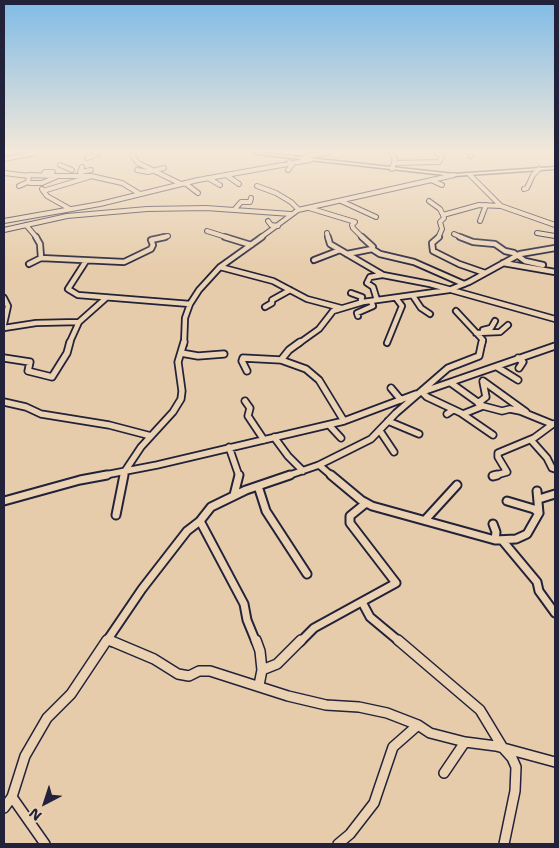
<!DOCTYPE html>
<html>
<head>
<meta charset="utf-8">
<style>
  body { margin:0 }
  #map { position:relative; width:559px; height:848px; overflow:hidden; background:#e6ccaa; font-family:"Shantell Sans",sans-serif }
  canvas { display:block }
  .frame { position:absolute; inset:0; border:5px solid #22223b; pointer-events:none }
  .north { position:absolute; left:20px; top:778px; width:50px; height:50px; -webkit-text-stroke:4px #ebd2b3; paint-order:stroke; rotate:220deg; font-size:14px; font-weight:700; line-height:20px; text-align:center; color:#22223b }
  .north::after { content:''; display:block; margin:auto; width:18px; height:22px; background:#22223b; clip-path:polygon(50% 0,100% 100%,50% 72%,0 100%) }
</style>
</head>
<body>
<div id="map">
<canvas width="559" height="848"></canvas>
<div class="frame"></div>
<div class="north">N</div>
</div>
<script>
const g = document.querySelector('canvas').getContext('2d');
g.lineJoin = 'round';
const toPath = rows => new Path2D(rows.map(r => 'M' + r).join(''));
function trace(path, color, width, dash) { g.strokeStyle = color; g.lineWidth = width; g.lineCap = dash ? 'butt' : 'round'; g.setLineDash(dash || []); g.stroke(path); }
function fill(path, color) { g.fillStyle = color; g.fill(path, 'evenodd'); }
const minorFar4 = toPath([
  [134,153,132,155,138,163,181,184],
  [391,153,395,159,392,169],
  [469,153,471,156],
  [87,158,98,154,94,153],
  [4,159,35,153],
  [302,159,307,156,329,153],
  [395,163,439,162,442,156,437,153],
  [60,165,72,170],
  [82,167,80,172,83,178],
  [137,170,148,172,164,168],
  [288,170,292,165,289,162],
  [80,172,91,170],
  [4,173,29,176,28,182,30,183,42,183,58,176,91,176,122,183,140,194],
  [28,175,56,176],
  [43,175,45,172,53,172,46,175],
  [226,175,239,184],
  [470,175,501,206,555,225],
  [208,178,220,185],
  [431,180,442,185],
  [185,183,198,193],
  [19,186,28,182],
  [257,186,276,193,291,202,298,209],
  [42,189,47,196,70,209],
  [524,189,527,188,533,175,539,169],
  [43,191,89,177],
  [341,201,376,217],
  [429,201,440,209,443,215],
  [309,208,355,222,352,225,353,228,363,238],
  [235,209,241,202,250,202,251,198],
  [443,215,479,205,501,206],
  [4,221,100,204,198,180,310,160],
  [268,221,271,225,278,226],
  [480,221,486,205],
  [26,225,37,238],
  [4,230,67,216,147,209,206,208,291,214],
  [207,231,229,238],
  [327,233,328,238],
  [537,233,555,236],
  [454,234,463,238],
  [160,238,168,236],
  [260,238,298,210,454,175],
  [438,238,442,229,440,222,444,218,443,215]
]);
const minorFar3 = toPath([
  [225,237,251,245],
  [328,237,330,244,383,275,430,284,555,319],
  [439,237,432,243,433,251,459,264,485,273],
  [460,237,473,242,495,244,505,251,514,253,525,261,543,265],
  [372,249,380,254,414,262,464,284],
  [347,254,372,249,373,247,362,237],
  [41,258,124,262,151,249,153,245,151,240,165,237],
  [314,260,340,250],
  [86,261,68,289,78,295,190,304],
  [503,263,555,272],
  [29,264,41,258,40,244,36,237],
  [220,267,273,281,307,299,341,308],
  [351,293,362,297,361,300,363,302],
  [413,296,421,308,430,314],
  [4,298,8,306,4,324],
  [377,300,373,287,367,283,370,277,382,275],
  [265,307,272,303,272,300,290,290],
  [456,311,483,340,482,344],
  [358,316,357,313,373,306,371,301],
  [4,328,36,323,79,322,106,298],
  [483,330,491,328,495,321],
  [476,333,500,332,508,325],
  [387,343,402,306,396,298],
  [69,344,79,322],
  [184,344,185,318,190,304,199,290,220,267,262,237],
  [298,344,319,329,333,311,363,302,449,290,469,282,520,254,555,248]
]);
const minorFar2 = toPath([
  [181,353,198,356,224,354],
  [4,358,30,362,28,371,52,377,67,353,70,342],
  [518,358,523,362,519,368],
  [281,360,289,350,300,342],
  [497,367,518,380],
  [247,371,242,361,243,358,281,360,306,369,319,380,344,421],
  [483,381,526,412],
  [451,383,483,406,502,411,510,409,520,411,552,424],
  [391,388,401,400],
  [425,391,555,346],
  [422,392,427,397,461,413,493,435],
  [245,401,250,408,248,416,264,440],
  [4,402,26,407,41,414,109,425,151,436],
  [478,403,486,397,483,382],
  [447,414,453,410],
  [463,414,483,406],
  [388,421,419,434],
  [329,425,341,438],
  [380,431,394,452],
  [274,437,288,456,303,471],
  [531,440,547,458,552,468,555,469],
  [229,447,239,476],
  [319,465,332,476],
  [100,476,157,465,344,421,416,394],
  [124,476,125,471,141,447,173,412,181,399,182,391,178,362,184,342],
  [287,476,319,465,371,439,396,413,448,368,479,356,482,342],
  [493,476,507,472,498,457,498,453,534,438,553,424]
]);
const minorFar1 = toPath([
  [331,475,361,500,372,506,495,540,516,539,527,534,539,513,534,509,507,501],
  [493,476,497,475],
  [258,486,266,511,307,574],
  [537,491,539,513],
  [234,495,239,475],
  [539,499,555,494],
  [4,501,80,480,107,475],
  [116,515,124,475],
  [425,520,457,485],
  [200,521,244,604,247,620,256,642],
  [493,524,496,532,495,540],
  [502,540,537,582,539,591,555,613],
  [362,602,370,617,400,642],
  [108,640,112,642],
  [106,642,142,589,187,531,200,521,211,507,246,490,290,475],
  [300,642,314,628,396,583,350,523,350,516,366,503]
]);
const minor = toPath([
  [109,640,154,659,178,674,189,676,199,671,210,671,288,696,326,705,359,707,387,713,418,725,430,733,465,742,496,746,555,762],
  [256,640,260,651,262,670,259,685],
  [398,640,480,710,503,748,512,758,516,767,515,791,504,844],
  [262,670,277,664,301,640],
  [444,773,465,742],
  [12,797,45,844],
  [4,808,12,797,25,756,47,718,71,694,107,640],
  [338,844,350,834,374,803,393,747,418,725]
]);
const major = toPath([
  [254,153,264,153,454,174,555,167,555,169,454,176,256,154,254,153]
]);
trace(minorFar4, '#22223b', 6);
trace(minorFar3, '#22223b', 8);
trace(minorFar2, '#22223b', 9);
trace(minorFar1, '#22223b', 11);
trace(minor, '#22223b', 12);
trace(major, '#22223b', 3);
trace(minorFar4, '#ebd2b3', 4);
trace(minorFar3, '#ebd2b3', 4.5);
trace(minorFar2, '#ebd2b3', 5.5);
trace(minorFar1, '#ebd2b3', 7);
trace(minor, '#ebd2b3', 9);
fill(major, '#fddcac');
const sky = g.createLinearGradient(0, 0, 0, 271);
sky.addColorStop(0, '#7fbbe6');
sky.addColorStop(0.56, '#f4e8d9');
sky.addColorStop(1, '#f4e8d900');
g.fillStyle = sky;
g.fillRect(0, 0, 559, 271);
</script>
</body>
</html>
